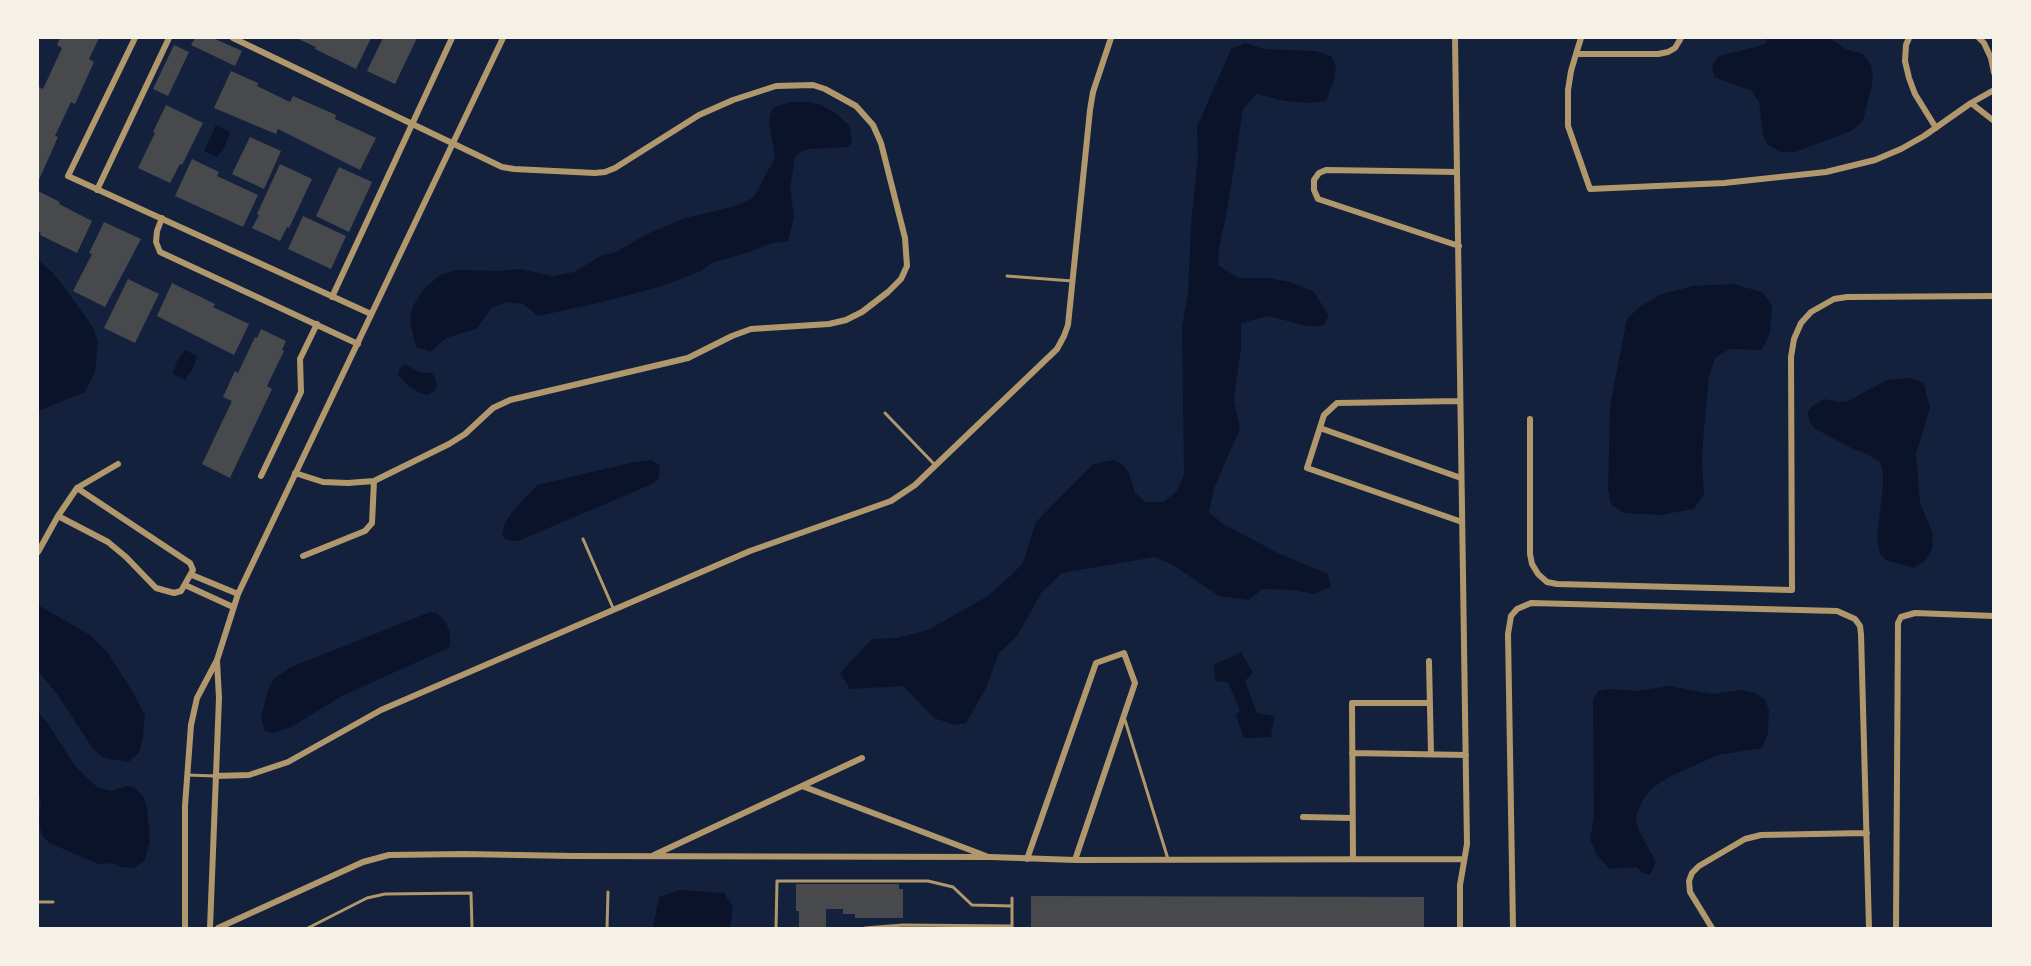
<!DOCTYPE html>
<html>
<head>
<meta charset="utf-8">
<style>
  body { margin:0 }
  #map { position:relative; width:2031px; height:966px; overflow:hidden; background:#14213d; font-family:"Golos Text",sans-serif }
  canvas { display:block }
  .frame { position:absolute; inset:0; border:39px solid #f6f1e7; pointer-events:none }
</style>
</head>
<body>
<div id="map">
<canvas width="2031" height="966"></canvas>
<div class="frame"></div>
</div>
<script>
const g = document.querySelector('canvas').getContext('2d');
g.lineJoin = 'round';
function fill(path, color) { g.fillStyle = color; g.fill(path, 'evenodd'); }
const toPath = rows => new Path2D(rows.map(r => 'M' + r).join(''));
function trace(path, color, width, dash) { g.strokeStyle = color; g.lineWidth = width; g.lineCap = dash ? 'butt' : 'round'; g.setLineDash(dash || []); g.stroke(path); }
fill(toPath([
  [1766,38,1830,38,1845,49,1863,54,1871,65,1873,80,1863,121,1851,131,1795,152,1781,152,1768,145,1763,135,1759,102,1752,91,1714,77,1712,65,1719,56,1756,47,1766,43],
  [1245,43,1264,49,1316,51,1331,56,1336,66,1334,80,1326,101,1310,103,1285,101,1256,94,1243,110,1227,210,1219,248,1218,265,1238,278,1268,278,1290,282,1314,292,1329,316,1323,326,1306,326,1269,316,1241,323,1241,348,1234,400,1240,429,1214,488,1209,512,1223,524,1278,553,1328,574,1331,587,1314,594,1295,590,1263,589,1248,600,1219,596,1173,565,1155,557,1062,573,1041,593,1017,636,999,653,986,688,966,723,955,725,934,718,903,686,850,689,840,673,872,639,897,638,928,630,988,596,1009,577,1023,563,1036,522,1093,464,1114,460,1123,465,1129,473,1135,493,1146,502,1163,502,1176,492,1184,475,1182,326,1188,295,1191,225,1198,154,1197,127,1231,49],
  [792,102,808,102,819,104,834,112,849,125,852,143,847,147,809,149,800,152,795,158,790,187,794,216,788,241,769,244,750,252,712,263,699,272,659,287,594,304,538,316,523,304,507,302,492,308,476,329,446,338,430,352,416,347,410,322,413,306,423,290,440,275,457,270,500,271,520,269,552,276,574,272,602,255,614,253,645,235,685,218,736,206,753,198,775,158,769,122,771,111,776,106],
  [216,125,230,132,225,146,217,157,204,151],
  [38,260,52,272,62,284,92,326,98,341,95,372,85,392,38,411],
  [1733,284,1762,292,1772,305,1770,333,1762,350,1730,349,1715,358,1709,377,1705,417,1702,459,1704,494,1694,509,1660,515,1623,513,1611,504,1608,489,1610,406,1627,319,1639,307,1662,294,1693,286],
  [185,350,197,356,193,368,185,380,173,374,177,361],
  [406,365,419,372,432,373,436,380,437,387,433,392,427,395,418,392,408,386,398,374,401,366],
  [1909,378,1917,380,1924,384,1930,408,1916,454,1920,503,1933,534,1932,549,1926,560,1914,568,1886,560,1880,554,1877,536,1883,486,1883,472,1880,462,1861,451,1855,450,1814,428,1809,421,1808,412,1811,407,1824,399,1839,402,1848,401,1887,380],
  [651,460,660,466,659,478,652,484,518,541,511,541,504,538,502,535,504,525,512,512,537,485,630,463],
  [38,605,90,635,108,653,134,694,145,715,143,737,139,753,128,762,104,758,93,749,57,694,38,671],
  [430,612,437,613,445,621,450,632,450,646,446,649,342,696,291,727,273,733,265,731,261,718,268,690,274,679,289,668],
  [1241,652,1253,673,1245,681,1257,713,1274,716,1271,737,1244,738,1236,716,1240,710,1228,682,1215,681,1214,665],
  [1669,686,1712,694,1741,690,1755,693,1765,700,1769,710,1768,733,1762,748,1718,755,1667,778,1651,789,1643,800,1636,816,1638,829,1656,862,1650,875,1642,873,1637,867,1610,869,1596,854,1590,839,1594,816,1593,700,1598,691,1610,689,1638,691],
  [38,712,48,724,75,766,97,787,111,791,126,786,134,787,143,796,147,808,150,840,145,860,134,868,122,867,113,863,99,864,49,843,42,835,39,823,41,800,38,790],
  [680,890,724,893,733,907,730,928,653,928,659,897]
]), '#0b132b');
fill(toPath([
  [60,38,99,38,89,59,94,62,75,104,71,102,55,136,58,137,38,182,38,90,39,87,43,89,62,48,57,45],
  [195,38,213,38,242,51,235,66,191,45],
  [296,38,371,38,356,69,315,49,316,47],
  [383,38,417,38,395,84,367,71],
  [174,45,189,52,168,96,153,89],
  [231,71,258,83,257,86,290,102,293,96,336,115,335,119,376,138,360,170,278,129,276,134,214,108],
  [166,105,203,123,182,165,180,164,170,183,138,168,155,133,153,132],
  [250,137,281,151,264,189,232,174],
  [192,159,219,172,217,176,258,195,243,227,175,196],
  [280,164,312,179,289,228,287,227,280,241,252,228,259,215,257,214],
  [339,167,372,182,349,232,316,216],
  [38,191,60,202,59,204,92,221,77,253,40,235,41,233,38,231],
  [303,216,346,236,331,269,288,249],
  [104,222,141,239,105,307,73,291,92,254,89,253],
  [128,279,159,294,135,343,104,328],
  [172,283,215,304,213,307,249,324,234,355,157,316],
  [261,329,286,341,282,350,284,351,267,386,272,389,230,478,202,464,232,401,223,397,235,371,238,373,255,337,257,338],
  [796,884,899,884,899,889,903,889,903,918,855,918,855,914,843,914,843,909,826,909,826,928,799,928,799,911,796,911],
  [1031,896,1424,897,1424,928,1031,928]
]), '#48494c');
trace(toPath([
  [1007,276,1072,281],
  [885,413,935,465],
  [583,539,613,608],
  [1124,717,1168,859],
  [187,775,215,776],
  [38,902,53,902],
  [308,928,367,898,385,894,471,893,472,928],
  [607,928,608,892],
  [776,928,777,881,928,881,953,887,972,905,1012,906],
  [865,928,903,925,1012,926],
  [1012,928,1012,898]
]), '#b1986c', 3);
trace(toPath([
  [135,38,68,176,371,314],
  [233,38,502,167,514,169,595,173,605,172,615,168,699,115,733,100,776,86,813,85,825,89,856,106,873,125,881,143,905,238,907,266,901,279,888,292,862,312,846,320,829,324,751,329,732,336,688,358,510,400,493,408,465,434,449,444,374,481,348,483,323,482,295,473],
  [1455,38,1467,844,1460,885,1460,928],
  [1581,38,1576,54,1658,54,1668,52,1675,48,1681,38],
  [1909,38,1906,45,1905,61,1909,78,1915,94,1936,128],
  [1979,38,1984,43,1991,58,1994,73],
  [1576,54,1571,71,1568,90,1568,126,1590,189,1724,183,1826,172,1875,160,1901,149,1924,136,1971,103,1994,121],
  [1971,103,1994,90],
  [1457,172,1326,170,1319,173,1314,180,1314,190,1318,199,1459,246],
  [97,190,169,38],
  [162,218,157,231,156,242,160,252,358,344],
  [332,297,452,38],
  [1460,401,1337,403,1324,415,1307,468,1462,522],
  [1530,419,1530,554,1532,564,1538,574,1547,582,1557,584,1792,590,1791,357,1794,339,1801,323,1811,312,1834,299,1847,297,1994,296],
  [1320,428,1461,478],
  [261,476,301,392,300,359,317,324],
  [77,488,190,563,193,570,181,591,174,593,156,588,126,557,108,542,58,516,77,488],
  [77,488,118,464],
  [38,552,58,516],
  [303,556,365,531,372,523,374,481],
  [192,575,238,594],
  [185,585,233,607],
  [1429,661,1431,754],
  [1352,753,1466,755],
  [215,776,249,775,288,762,381,710,750,551,891,501,915,485,1057,349,1064,336,1068,325,1090,110,1093,92,1111,38],
  [802,786,986,856],
  [1303,817,1352,818],
  [654,855,862,758],
  [1027,859,1096,663,1124,653,1135,683,1075,860],
  [1353,859,1352,703,1430,703],
  [185,928,185,806,191,725,197,698,217,660,238,594,503,38],
  [210,928,219,698,217,661],
  [218,928,363,862,389,855,464,854,572,856,991,857,1075,860,1464,859],
  [1513,928,1508,634,1511,616,1517,609,1531,603,1837,611,1855,619,1860,626,1861,634,1869,928],
  [1712,928,1690,892,1689,881,1692,873,1699,866,1745,839,1761,835,1867,833],
  [1896,928,1898,623,1901,617,1915,613,1994,616]
]), '#b1986c', 6);
</script>
</body>
</html>
